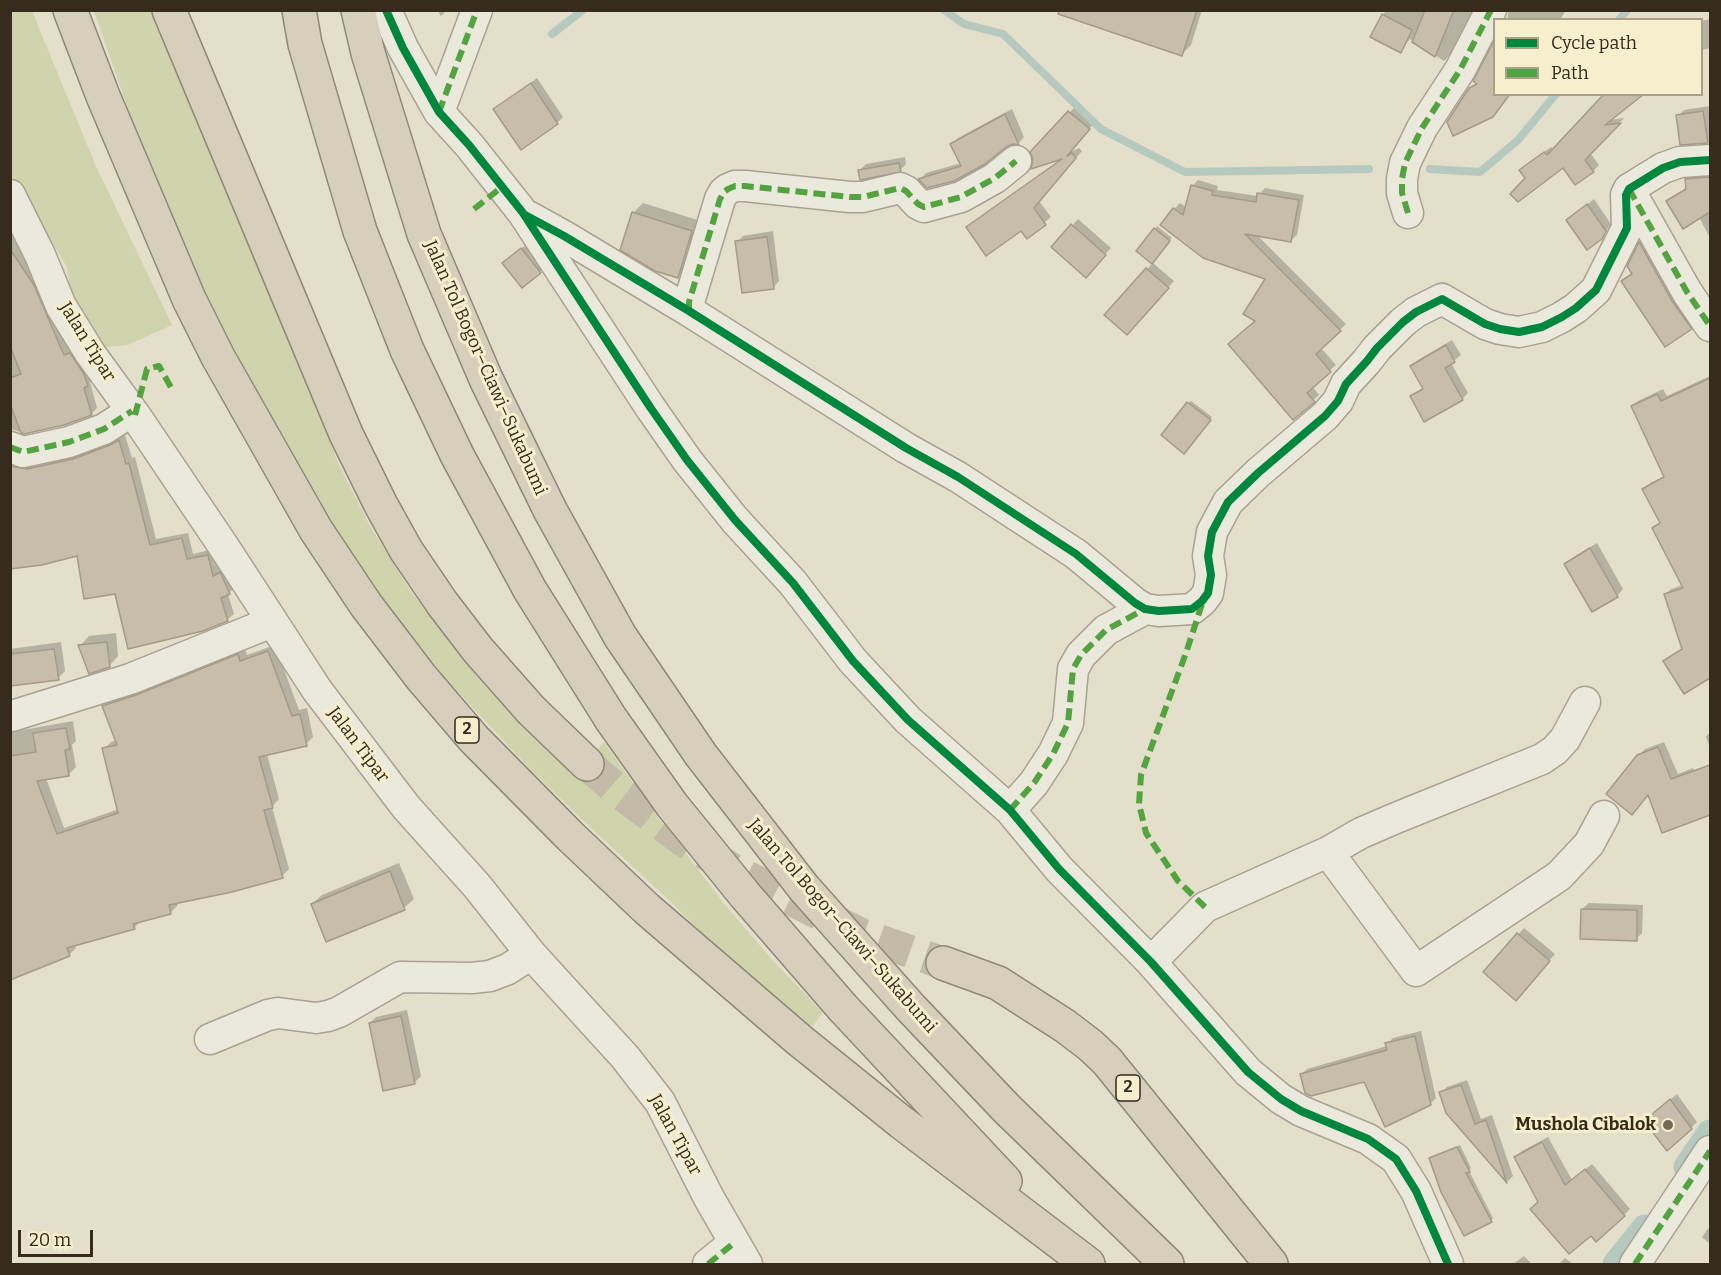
<!DOCTYPE html>
<html>
<head>
<meta charset="utf-8">
<style>
  body { margin:0 }
  #map { position:relative; width:1721px; height:1275px; overflow:hidden; background:#e4dfca; font-family:Bitter,serif }
  canvas { display:block }
  .frame { position:absolute; inset:0; border:12px solid #362b1c; pointer-events:none }
  .legend { position:absolute; left:1493px; top:18px; width:210px; height:78px; box-sizing:border-box; background:#f5efce; border:2px solid #a9a187; margin:0; padding:8px 10px; list-style:none; font-size:18px; color:#362b1c }
  .legend li { display:flex; align-items:center; gap:12px; height:30px }
  .legend b { width:30px; border:2px solid #a9a187 }
  .scale { position:absolute; left:18px; top:1230px; width:75px; height:27px; box-sizing:border-box; border:3px solid #362b1c; border-top:0; padding-left:8px; font-size:18px; line-height:21px; white-space:nowrap; color:#362b1c; -webkit-text-stroke:4px #f5efce; paint-order:stroke }
</style>
</head>
<body>
<div id="map">
<canvas width="1721" height="1275"></canvas>
<div class="frame"></div>
<ul class="legend">
<li><b style="height:8px;background:#00873e"></b>Cycle path</li>
<li><b style="height:8px;background:#53a441"></b>Path</li>
</ul>
<div class="scale">20 m</div>
</div>
<script>
const g = document.querySelector('canvas').getContext('2d');
g.lineJoin = 'round';
function fill(path, color) { g.fillStyle = color; g.fill(path, 'evenodd'); }
const toPath = rows => new Path2D(rows.map(r => 'M' + r).join(''));
function trace(path, color, width, dash) { g.strokeStyle = color; g.lineWidth = width; g.lineCap = dash ? 'butt' : 'round'; g.setLineDash(dash || []); g.stroke(path); }
function write(font, color, halo, rows, align = 'center') {
  g.font = font + ' Bitter,serif'; g.lineWidth = 6; g.setLineDash([]); g.textBaseline = 'middle'; g.strokeStyle = halo; g.fillStyle = color; for (const [text, x, y, turn = 0] of rows) {
    g.save(); g.translate(x, y); g.rotate((+turn || 0) * Math.PI / 180); g.textAlign = isNaN(turn) ? turn : align; if (halo) g.strokeText(text, 0, 0); g.fillText(text, 0, 0); g.restore();
  }
}
fill(toPath([
  [11,11,32,11,95,164,172,325,128,345,97,348,72,312,67,267,11,175],
  [94,11,153,11,231,191,339,465,370,526,410,590,479,679,543,746,576,776,604,742,645,800,726,906,774,962,823,1012,813,1026,799,1023,747,978,668,899,593,830,532,771,447,680,375,590,308,484,273,424,195,273,138,138]
]), '#cfd4ac');
fill(toPath([
  [437,10,447,10,441,16],
  [1087,10,1202,10,1191,45,1182,54],
  [1386,10,1473,10,1450,55,1444,61,1410,39,1400,51,1372,36],
  [1509,10,1566,10,1560,20,1507,20],
  [1710,19,1710,48,1702,50,1702,21],
  [1494,44,1494,94,1510,94,1492,116,1470,89,1477,82,1475,81],
  [537,78,563,117,557,123,495,110],
  [1075,106,1095,122,1068,153,1079,148,1082,151,1039,201,1051,217,1027,237,1021,229,1064,158,1035,159],
  [1710,106,1710,142,1682,143,1678,116,1684,110],
  [1012,109,1024,137,1019,143,1012,143,1005,146,984,162,921,179,926,173,961,163,952,144,958,138],
  [1624,118,1590,153,1599,165,1593,171,1563,166,1527,178,1527,164,1551,147,1554,150,1609,120],
  [905,157,906,164,900,170,860,170,866,164],
  [1710,172,1710,238,1699,217,1668,202,1688,187,1687,179,1692,174],
  [1198,180,1218,186,1217,190,1258,196,1265,188,1304,195,1297,235,1291,240,1257,235,1346,324,1321,348,1336,365,1312,386,1319,395,1293,418,1257,321,1267,278,1174,209,1180,203,1186,207,1192,186],
  [1594,199,1611,224,1601,238,1568,220],
  [643,203,701,221,687,267,678,276,633,213],
  [1078,219,1111,248,1091,270,1053,247],
  [1157,226,1172,238,1154,259,1155,229],
  [773,231,779,281,773,288,737,242,743,236],
  [10,234,34,267,70,350,76,347,94,379,90,382,97,408,91,414,24,433,10,429],
  [1648,236,1699,320,1691,328,1623,281,1633,272,1629,266,1640,243],
  [528,243,546,266,540,272,510,258],
  [1153,263,1174,281,1133,327,1147,269],
  [1452,340,1461,355,1451,363,1468,393,1462,399,1412,396,1424,387,1412,366,1418,360],
  [1710,376,1710,677,1684,692,1665,661,1683,648,1666,594,1671,589,1683,585,1654,528,1661,522,1644,489,1650,483,1665,476,1632,406,1638,401,1663,389,1667,396],
  [1191,401,1212,417,1187,449,1188,403],
  [125,435,132,458,135,457,156,539,188,533,193,554,214,549,219,571,226,567,235,587,228,594,234,614,227,620,116,593,78,554,10,567,10,457,82,453],
  [1597,543,1623,589,1617,596,1566,564,1572,558],
  [116,633,118,656,109,666,80,646,89,636],
  [61,642,65,671,58,678,10,685,10,649],
  [275,645,299,710,307,708,313,737,306,744,267,754,279,799,272,807,289,869,282,876,177,902,178,905,171,912,142,920,134,928,75,944,76,948,69,955,10,769,10,726,11,732,73,721,76,741,72,745,76,767,69,774,46,778,64,828,119,809,104,749,111,742,117,740,104,706,111,699,245,648,247,655],
  [1710,732,1710,747,1706,737],
  [1664,742,1678,774,1693,768,1708,810,1638,756,1645,749],
  [399,863,414,899,404,908,312,904,322,895],
  [1589,903,1643,905,1642,933,1636,939,1582,909],
  [1524,928,1555,954,1522,993,1485,972],
  [407,1010,421,1076,415,1082,370,1023,376,1017],
  [1421,1031,1436,1098,1430,1104,1364,1080,1301,1075,1307,1069,1387,1046,1387,1044,1393,1038],
  [1467,1080,1481,1119,1492,1115,1513,1176,1508,1181,1448,1112,1441,1093,1447,1087],
  [1677,1094,1697,1122,1691,1128,1652,1115],
  [1548,1137,1572,1180,1592,1164,1630,1209,1624,1215,1540,1201,1516,1157,1522,1151],
  [1460,1145,1471,1168,1469,1171,1493,1218,1491,1221,1431,1158],
  [1710,1226,1710,1244,1702,1237],
  [1524,1256,1532,1264,1513,1264],
  [1565,1258,1573,1264,1559,1264]
]), '#0003');
trace(toPath([
  [944,10,964,24,1003,34,1101,129,1185,172,1369,169],
  [1619,20,1627,10],
  [552,34,583,10],
  [1430,169,1480,172,1518,140,1556,94]
]), '#b6c9bf', 8);
trace(toPath([
  [1687,1167,1710,1133],
  [1616,1264,1645,1228]
]), '#b6c9bf', 27);
const building = toPath([
  [1059,10,1197,10,1182,56,1058,14,1059,10],
  [1425,10,1454,10,1435,57,1412,42,1425,10],
  [1382,14,1412,30,1401,53,1370,37,1382,14],
  [1494,41,1494,94,1510,94,1493,117,1453,136,1447,122,1469,88,1477,84,1473,81,1494,41],
  [531,83,558,124,521,150,493,109,531,83],
  [1604,94,1644,94,1605,125,1621,123,1585,160,1594,172,1575,185,1563,168,1518,202,1510,194,1525,178,1519,170,1544,152,1547,155,1604,94],
  [1068,111,1090,129,1067,156,1072,153,1076,158,1034,208,1046,225,1027,239,1021,231,986,256,966,227,1062,159,1031,169,1033,159,1030,152,1068,111],
  [1703,111,1708,143,1680,145,1676,115,1703,111],
  [1005,114,1019,145,1013,144,1006,147,985,164,954,181,927,188,918,179,961,166,950,144,1005,114],
  [899,163,901,172,860,180,858,170,899,163],
  [1710,177,1710,212,1683,229,1666,201,1686,189,1685,179,1710,177],
  [1191,185,1213,191,1212,195,1256,202,1257,193,1299,200,1291,242,1245,234,1341,331,1316,354,1331,372,1307,393,1315,402,1293,420,1228,344,1255,321,1243,314,1265,279,1203,258,1160,225,1173,208,1183,215,1191,185],
  [1587,204,1606,231,1602,239,1587,250,1566,220,1587,204],
  [632,212,692,231,678,278,655,271,620,250,632,212],
  [1071,224,1106,255,1086,278,1051,247,1071,224],
  [1154,228,1170,241,1152,264,1136,251,1154,228],
  [767,237,774,289,742,293,735,241,767,237],
  [1639,242,1672,301,1692,329,1665,347,1621,281,1632,274,1627,266,1639,242],
  [521,248,541,273,522,288,502,263,521,248],
  [10,249,34,285,64,355,70,353,84,374,88,386,84,388,92,415,64,425,24,434,21,433,10,404,10,378,21,374,10,346,10,249],
  [1146,268,1169,288,1127,335,1104,315,1146,268],
  [1446,345,1455,362,1445,368,1463,400,1424,422,1410,396,1423,389,1410,366,1446,345],
  [1710,378,1710,678,1684,694,1663,661,1682,649,1664,594,1683,588,1652,528,1660,523,1642,489,1664,477,1631,406,1657,394,1661,401,1710,378],
  [1187,402,1211,420,1184,454,1161,435,1187,402],
  [119,440,126,464,129,463,150,545,182,538,187,559,208,555,213,576,220,572,230,594,221,598,228,621,203,631,128,649,115,594,84,599,77,556,42,565,10,569,10,466,27,469,73,459,110,445,119,440],
  [1590,548,1618,597,1592,612,1564,564,1590,548],
  [107,642,110,667,89,674,78,645,107,642],
  [54,649,59,680,10,686,10,654,54,649],
  [268,651,292,716,300,714,307,746,259,757,273,808,264,810,283,878,232,892,169,905,171,914,133,924,135,929,67,948,70,956,10,980,10,756,36,752,33,733,66,728,70,749,65,750,69,776,37,781,57,834,118,813,102,748,117,745,102,706,136,695,238,654,240,661,268,651],
  [1658,747,1671,779,1710,765,1710,815,1662,833,1648,795,1632,815,1606,794,1637,755,1658,747],
  [390,871,405,910,326,942,311,904,390,871],
  [1581,909,1637,910,1637,941,1580,939,1581,909],
  [1517,933,1550,961,1516,1001,1483,972,1517,933],
  [401,1016,415,1084,383,1091,369,1023,401,1016],
  [1415,1036,1431,1105,1385,1127,1364,1082,1311,1096,1305,1093,1300,1074,1387,1050,1385,1043,1415,1036],
  [1461,1085,1475,1124,1486,1120,1507,1183,1446,1113,1439,1092,1461,1085],
  [1670,1099,1692,1129,1667,1151,1644,1121,1670,1099],
  [1542,1142,1565,1185,1585,1169,1625,1216,1596,1242,1591,1236,1569,1254,1530,1209,1538,1202,1514,1157,1542,1142],
  [1457,1147,1470,1172,1466,1173,1492,1222,1464,1236,1441,1192,1429,1158,1457,1147]
]);
fill(building, '#c7bdab');
trace(building, '#a39a89', 1.5);
trace(toPath([
  [587,764,618,791,683,840,735,871,860,934,943,963]
]), '#c1bba7', 33, [33, 16]);
const minor = toPath([
  [386,10,403,48,439,112,469,145,523,213,650,407,687,460,735,520,793,583,853,661,908,720,1010,810,1059,869,1151,962,1248,1072,1281,1099,1301,1111,1368,1139,1396,1159,1416,1191,1448,1264],
  [439,112,477,10],
  [1629,189,1687,292,1710,326],
  [10,195,40,255,61,306,90,353,135,415,222,544,317,690,406,807,477,886,531,954,625,1057,660,1102,709,1198,747,1264],
  [1408,213,1402,193,1402,179,1405,163,1422,128,1460,70,1491,10],
  [528,216,564,236,689,311,906,448,958,477,1076,554,1135,603,1145,609,1159,611,1192,609,1202,601,1208,593,1211,575,1208,556,1212,532,1228,502,1258,473,1325,416,1338,401,1346,384,1367,361,1377,348,1403,322,1416,312,1442,299,1485,324,1500,329,1519,332,1542,327,1562,317,1576,308,1596,290,1627,228,1626,195,1629,189,1663,168,1680,162,1710,160],
  [689,311,689,302,720,199,724,192,728,189,735,186,745,186,850,197,863,197,900,188,906,191,918,204,924,207,961,197,995,178,1016,161],
  [10,447,23,452,69,442,104,429,132,411],
  [12,716,130,679,272,622],
  [1010,810,1034,783,1053,754,1068,723,1073,669,1081,655,1106,630,1145,609],
  [1328,852,1416,971,1559,876,1589,844,1604,816],
  [1151,962,1205,907,1328,852,1361,833,1396,818,1542,759,1555,750,1565,739,1585,702],
  [210,1039,268,1015,278,1013,316,1018,328,1016,339,1012,400,977,472,978,490,976,508,969,531,954],
  [708,1264,734,1243],
  [1635,1264,1710,1151]
]);
const motorway = toPath([
  [70,10,103,96,189,299,218,357,316,530,366,605,421,677,474,739,570,836,647,909,798,1039,901,1122,1088,1264],
  [169,10,346,434,381,505,406,550,442,603,478,650,531,710,587,764],
  [299,10,305,44,360,231,407,350,457,455,530,590,611,719,672,805,745,895,843,1008,1005,1181],
  [358,10,368,53,424,234,486,379,550,510,620,636,701,755,804,888,911,1008,1007,1109,1167,1264],
  [943,963,998,983,1065,1026,1090,1045,1107,1061,1271,1264]
]);
trace(minor, '#a8a293', 33);
trace(motorway, '#8e887a', 36);
trace(minor, '#ebe8dc', 30);
trace(motorway, '#d6cfbb', 33);
trace(toPath([
  [439,112,477,10],
  [1629,189,1687,292,1710,326],
  [474,209,502,187],
  [1408,213,1402,193,1402,179,1405,163,1422,128,1460,70,1491,10],
  [689,311,689,302,720,199,724,192,728,189,735,186,745,186,850,197,863,197,900,188,906,191,918,204,924,207,961,197,995,178,1016,161],
  [135,415,147,369,159,366,173,391],
  [10,447,23,452,69,442,104,429,132,411],
  [1202,604,1186,653,1141,775,1139,804,1146,833,1178,881,1205,907],
  [1010,810,1034,783,1053,754,1068,723,1073,669,1081,655,1106,630,1145,609],
  [708,1264,734,1243],
  [1635,1264,1710,1151]
]), '#53a441', 6, [12, 6]);
trace(toPath([
  [386,10,403,48,439,112,469,145,523,213,650,407,687,460,735,520,793,583,853,661,908,720,1010,810,1059,869,1151,962,1248,1072,1281,1099,1301,1111,1368,1139,1396,1159,1416,1191,1448,1264],
  [525,215,564,236,689,311,906,448,958,477,1076,554,1135,603,1145,609,1159,611,1192,609,1202,601,1208,593,1211,575,1208,556,1212,532,1228,502,1258,473,1325,416,1338,401,1346,384,1367,361,1377,348,1403,322,1416,312,1442,299,1485,324,1500,329,1519,332,1542,327,1562,317,1576,308,1596,290,1627,228,1626,195,1629,189,1663,168,1680,162,1710,160]
]), '#00873e', 8);
for (const [x, y, r, color] of [
  [1668,1125,6,"#736a59"]
]) { const dot = new Path2D(); dot.arc(x, y, r, 0, 2 * Math.PI); g.fillStyle = color; g.fill(dot); trace(dot, '#f5efce', 2); }
for (const [x, y, w] of [
  [467,730,24],
  [1128,1088,24]
]) { const box = new Path2D(); box.roundRect(x - w / 2, y - 13, w, 26, 4.5); g.fillStyle = '#f5efce'; g.fill(box); trace(box, '#362b1c', 1.5); }
write('bold 16px', '#362b1c', null, [
  ["2",467,730],
  ["2",1128,1088]
]);
write('18px', '#362b1c', '#f5efce', [
  ["Jalan Tipar",87,342,58],
  ["Jalan Tol Bogor–Ciawi–Sukabumi",485,368,66],
  ["Jalan Tipar",358,745,53],
  ["Jalan Tol Bogor–Ciawi–Sukabumi",842,926,49],
  ["Jalan Tipar",675,1135,61]
]);
write('bold 18px', '#362b1c', '#f5efce', [
  ["Mushola Cibalok",1656,1125]
], 'right');
</script>
</body>
</html>
